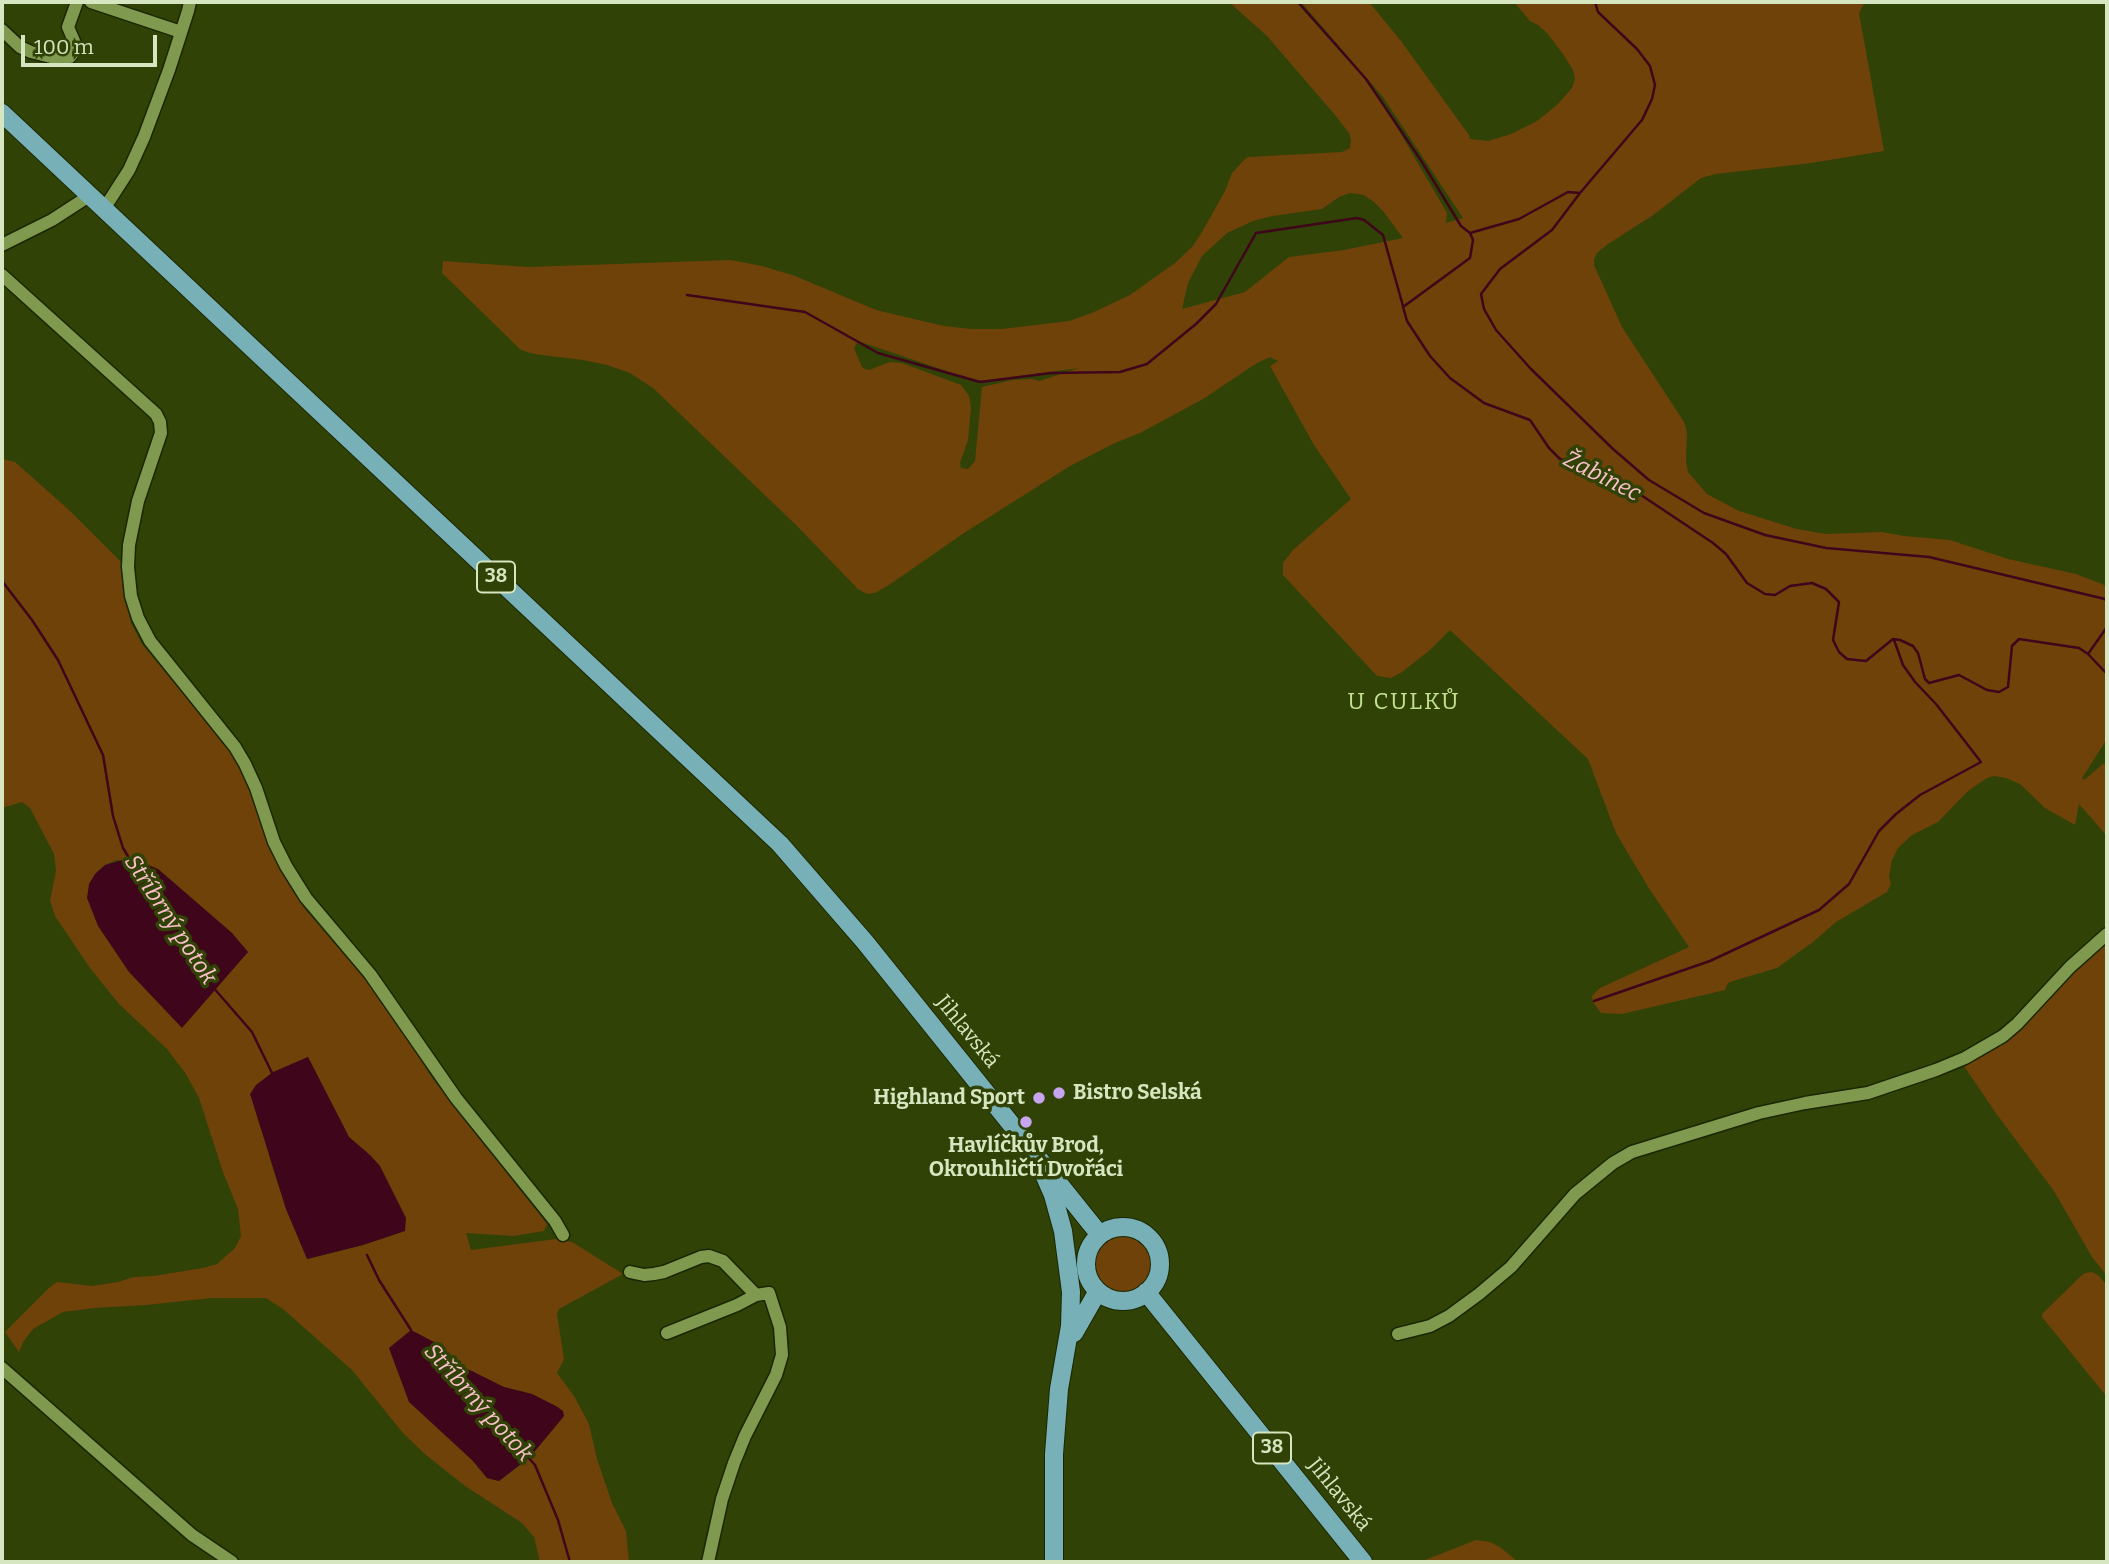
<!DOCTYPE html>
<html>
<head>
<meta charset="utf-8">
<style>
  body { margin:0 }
  #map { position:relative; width:2109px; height:1564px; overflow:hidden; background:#304205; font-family:Bitter,serif }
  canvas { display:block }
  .frame { position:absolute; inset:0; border:4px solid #d6e6c0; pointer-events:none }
  .scale { position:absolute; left:21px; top:35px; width:136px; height:32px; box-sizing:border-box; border:4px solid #d6e6c0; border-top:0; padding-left:9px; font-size:21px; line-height:24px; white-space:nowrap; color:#d6e6c0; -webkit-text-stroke:5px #304205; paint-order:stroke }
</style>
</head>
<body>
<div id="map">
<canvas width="2109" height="1564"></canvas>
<div class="frame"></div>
<div class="scale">100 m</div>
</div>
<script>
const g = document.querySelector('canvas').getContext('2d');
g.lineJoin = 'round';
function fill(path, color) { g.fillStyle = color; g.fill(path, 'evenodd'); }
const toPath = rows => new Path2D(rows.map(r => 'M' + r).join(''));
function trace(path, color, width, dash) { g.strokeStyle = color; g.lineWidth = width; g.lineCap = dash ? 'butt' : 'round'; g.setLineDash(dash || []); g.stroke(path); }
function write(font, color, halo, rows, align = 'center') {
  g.font = font + ' Bitter,serif'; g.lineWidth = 7; g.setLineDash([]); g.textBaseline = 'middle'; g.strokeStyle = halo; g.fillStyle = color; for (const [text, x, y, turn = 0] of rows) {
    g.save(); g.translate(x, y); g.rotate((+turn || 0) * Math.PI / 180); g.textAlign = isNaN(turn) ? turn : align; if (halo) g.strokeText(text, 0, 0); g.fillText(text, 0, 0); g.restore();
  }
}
fill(toPath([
  [1229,2,1296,2,1360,73,1381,100,1447,213,1446,223,1463,218,1383,97,1301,2,1369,2,1401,41,1469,135,1470,139,1488,141,1511,134,1537,121,1557,105,1572,88,1575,79,1573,70,1563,54,1547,33,1538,25,1530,21,1514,2,1865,2,1859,13,1884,151,1811,163,1716,174,1701,178,1652,216,1608,244,1597,253,1594,259,1594,265,1622,327,1684,422,1687,432,1686,461,1688,472,1707,494,1739,511,1797,529,1826,534,1881,532,1904,536,1950,540,2008,559,2076,574,2107,586,2107,739,2082,778,2084,780,2103,764,2106,765,2107,761,2107,836,2079,804,2075,825,2045,808,2020,784,2006,778,1994,776,1987,778,1968,791,1938,822,1912,835,1898,848,1892,860,1889,876,1891,884,1887,892,1836,922,1813,942,1777,968,1733,981,1728,983,1725,990,1622,1014,1601,1013,1593,1002,1592,996,1600,988,1689,947,1650,890,1616,833,1588,759,1450,630,1430,650,1402,672,1391,678,1377,676,1283,575,1283,563,1293,550,1351,499,1314,445,1270,366,1278,361,1270,357,1257,363,1203,399,1140,433,1115,443,1070,466,964,533,889,585,875,593,867,594,858,589,796,525,653,388,630,373,607,365,583,360,534,354,521,350,442,273,443,261,528,267,731,260,762,266,795,276,876,310,944,326,971,329,1002,329,1069,321,1094,312,1130,295,1175,263,1193,246,1202,232,1225,191,1232,173,1245,159,1248,157,1342,152,1350,148,1351,140,1349,133,1335,115,1267,36],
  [1350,193,1364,195,1374,202,1383,211,1403,238,1344,250,1289,257,1245,292,1182,309,1188,283,1202,256,1227,233,1253,221,1272,216,1322,209,1339,197],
  [858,341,973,380,985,381,1079,368,1039,381,1032,379,1012,380,982,387,975,461,968,469,961,468,960,463,968,440,971,408,969,396,961,385,902,363,890,362,869,370,865,369,862,367,854,348],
  [3,459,15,462,69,510,123,564,124,591,131,623,142,644,237,759,272,850,304,908,368,982,391,1013,432,1078,547,1224,544,1231,513,1236,466,1233,471,1250,556,1239,572,1242,623,1274,559,1309,557,1314,564,1359,557,1373,574,1396,589,1424,597,1459,612,1503,626,1531,629,1562,540,1562,534,1537,522,1523,465,1486,426,1455,403,1433,352,1370,283,1309,266,1298,212,1298,146,1305,94,1308,63,1312,33,1329,23,1342,19,1352,5,1332,50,1287,57,1282,92,1286,118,1282,134,1277,153,1276,203,1268,217,1264,235,1248,241,1236,238,1209,223,1172,199,1098,186,1074,167,1049,119,1004,90,968,55,916,50,900,56,871,54,854,30,808,22,802,2,808],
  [117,860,158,869,232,933,248,952,214,989,95,874,105,865],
  [308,1057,349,1137,371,1156,405,1231,363,1245,308,1259,286,1209,270,1159,283,1068],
  [436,1343,453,1364,504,1387,532,1394,564,1416,530,1457,499,1481,487,1478,398,1372,389,1348],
  [2107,942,2107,1276,2092,1257,2054,1191,1995,1112,1964,1066,1964,1063,2026,1020],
  '1094 1263a29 29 0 1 1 58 0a29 29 0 1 1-58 0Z',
  [2092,1272,2098,1275,2107,1285,2107,1397,2042,1317,2042,1314,2080,1277,2085,1273],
  [1476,1540,1490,1542,1500,1547,1518,1562,1420,1562]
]), '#6f420a');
fill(toPath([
  [126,859,143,863,158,869,232,933,248,952,182,1028,129,972,98,926,87,898,89,884,95,874,105,865],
  [308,1057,349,1137,371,1156,380,1166,406,1218,405,1231,363,1245,307,1259,286,1209,250,1094,256,1085,273,1072],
  [411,1330,436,1343,453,1364,472,1371,504,1387,532,1394,556,1406,563,1411,564,1416,530,1457,499,1481,487,1478,473,1461,409,1402,389,1348]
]), '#3f051a');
trace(toPath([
  [1298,2,1366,79,1422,162,1461,226,1470,233],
  [1595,2,1598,12,1637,49,1650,66,1655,85,1652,99,1642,120,1580,193,1568,192,1519,219,1470,233,1473,240,1470,258,1403,307,1407,321,1430,356,1450,378,1484,403,1530,420,1549,448,1560,459,1595,469,1626,485,1713,543,1726,554,1747,583,1765,594,1775,595,1790,586,1812,583,1826,589,1839,602,1833,640,1839,652,1847,659,1866,661,1893,639,1900,640,1913,646,1918,653,1925,679,1929,683,1959,675,1987,690,1999,692,2008,687,2012,646,2019,639,2079,648,2088,654,2107,674],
  [1580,193,1552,230,1500,269,1481,294,1484,309,1496,330,1531,369,1613,449,1649,480,1704,513,1765,535,1826,548,1929,557,2105,599,2107,602],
  [687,295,805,312,878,353,980,382,1051,373,1120,372,1147,364,1196,324,1216,304,1256,233,1357,218,1364,220,1383,235,1403,306],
  [2,581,32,620,58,660,103,755,113,816,123,848,132,863],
  [2088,654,2107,627],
  [212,986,252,1032,273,1075],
  [1594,1001,1710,961,1819,910,1849,884,1879,831,1896,814,1920,795,1981,762,1936,704,1915,682,1903,665,1894,640],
  [367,1255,379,1280,411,1330],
  [527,1456,535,1465,558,1520,570,1562]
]), '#3f051a', 2.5);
const minor = toPath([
  [91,2,181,32],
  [2,30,20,47,31,52,51,57,70,57,77,48,68,27,77,2],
  [104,209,129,170,144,137,169,70,188,11,190,2],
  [2,245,52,220,89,196],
  [2,275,156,414,160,422,161,433,138,501,129,545,128,567,131,596,138,618,150,641,235,747,245,764,256,788,274,842,286,866,306,898,370,974,456,1098,555,1221,563,1235],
  [630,1272,644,1275,654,1274,664,1272,701,1257,709,1256,723,1261,756,1295],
  [667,1333,737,1305,756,1295,769,1293,780,1327,782,1355,776,1375,745,1436,734,1463,722,1499,708,1562],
  [1398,1334,1430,1326,1449,1316,1479,1294,1511,1267,1575,1194,1613,1163,1632,1152,1759,1113,1805,1103,1868,1093,1936,1070,1965,1058,2003,1036,2017,1024,2070,967,2107,934],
  [2,1368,192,1535,232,1562]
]);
const major = toPath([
  [2,113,780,844,865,942,1100,1235],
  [1043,1172,1053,1195,1063,1231,1071,1292,1070,1326,1059,1389,1054,1454,1054,1562],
  '1086 1264a37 37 0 1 1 74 0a37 37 0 1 1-74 0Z',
  [1146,1292,1363,1562],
  [1074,1333,1098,1291]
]);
trace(minor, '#1b2700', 15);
trace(major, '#1b2700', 20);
trace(minor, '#7f9a4f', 12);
trace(major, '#78b0b7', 18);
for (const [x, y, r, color] of [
  [1059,1093,7,"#c8a6ef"],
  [1039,1098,7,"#c8a6ef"],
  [1026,1122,7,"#c8a6ef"]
]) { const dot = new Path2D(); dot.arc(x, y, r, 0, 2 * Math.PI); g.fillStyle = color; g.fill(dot); trace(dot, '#304205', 2.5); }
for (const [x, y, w] of [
  [496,577,38],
  [1272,1448,38]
]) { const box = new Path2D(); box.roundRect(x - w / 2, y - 15.5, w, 31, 5); g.fillStyle = '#304205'; g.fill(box); trace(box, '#d6e6c0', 2); }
write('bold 19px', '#d6e6c0', null, [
  ["38",496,577],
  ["38",1272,1448]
]);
write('21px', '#d6e6c0', '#304205', [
  ["Jihlavská",967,1032,51],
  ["Jihlavská",1339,1495,51]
]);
write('bold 21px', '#d6e6c0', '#304205', [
  ["Bistro Selská",1073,1093],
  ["Highland Sport",1025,1098,"right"],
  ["Havlíčkův Brod,",1026,1146,"center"],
  ["Okrouhličtí Dvořáci",1026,1170,"center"]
], 'left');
write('italic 23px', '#fcc0cc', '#304205', [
  ["Žabinec",1602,477,27],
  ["Stříbrný potok",170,920,57],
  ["Stříbrný potok",478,1403,48]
]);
g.letterSpacing = '2px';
write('23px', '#c3e193', '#304205', [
  ["U CULKŮ",1404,703]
]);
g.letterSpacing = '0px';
</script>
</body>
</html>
